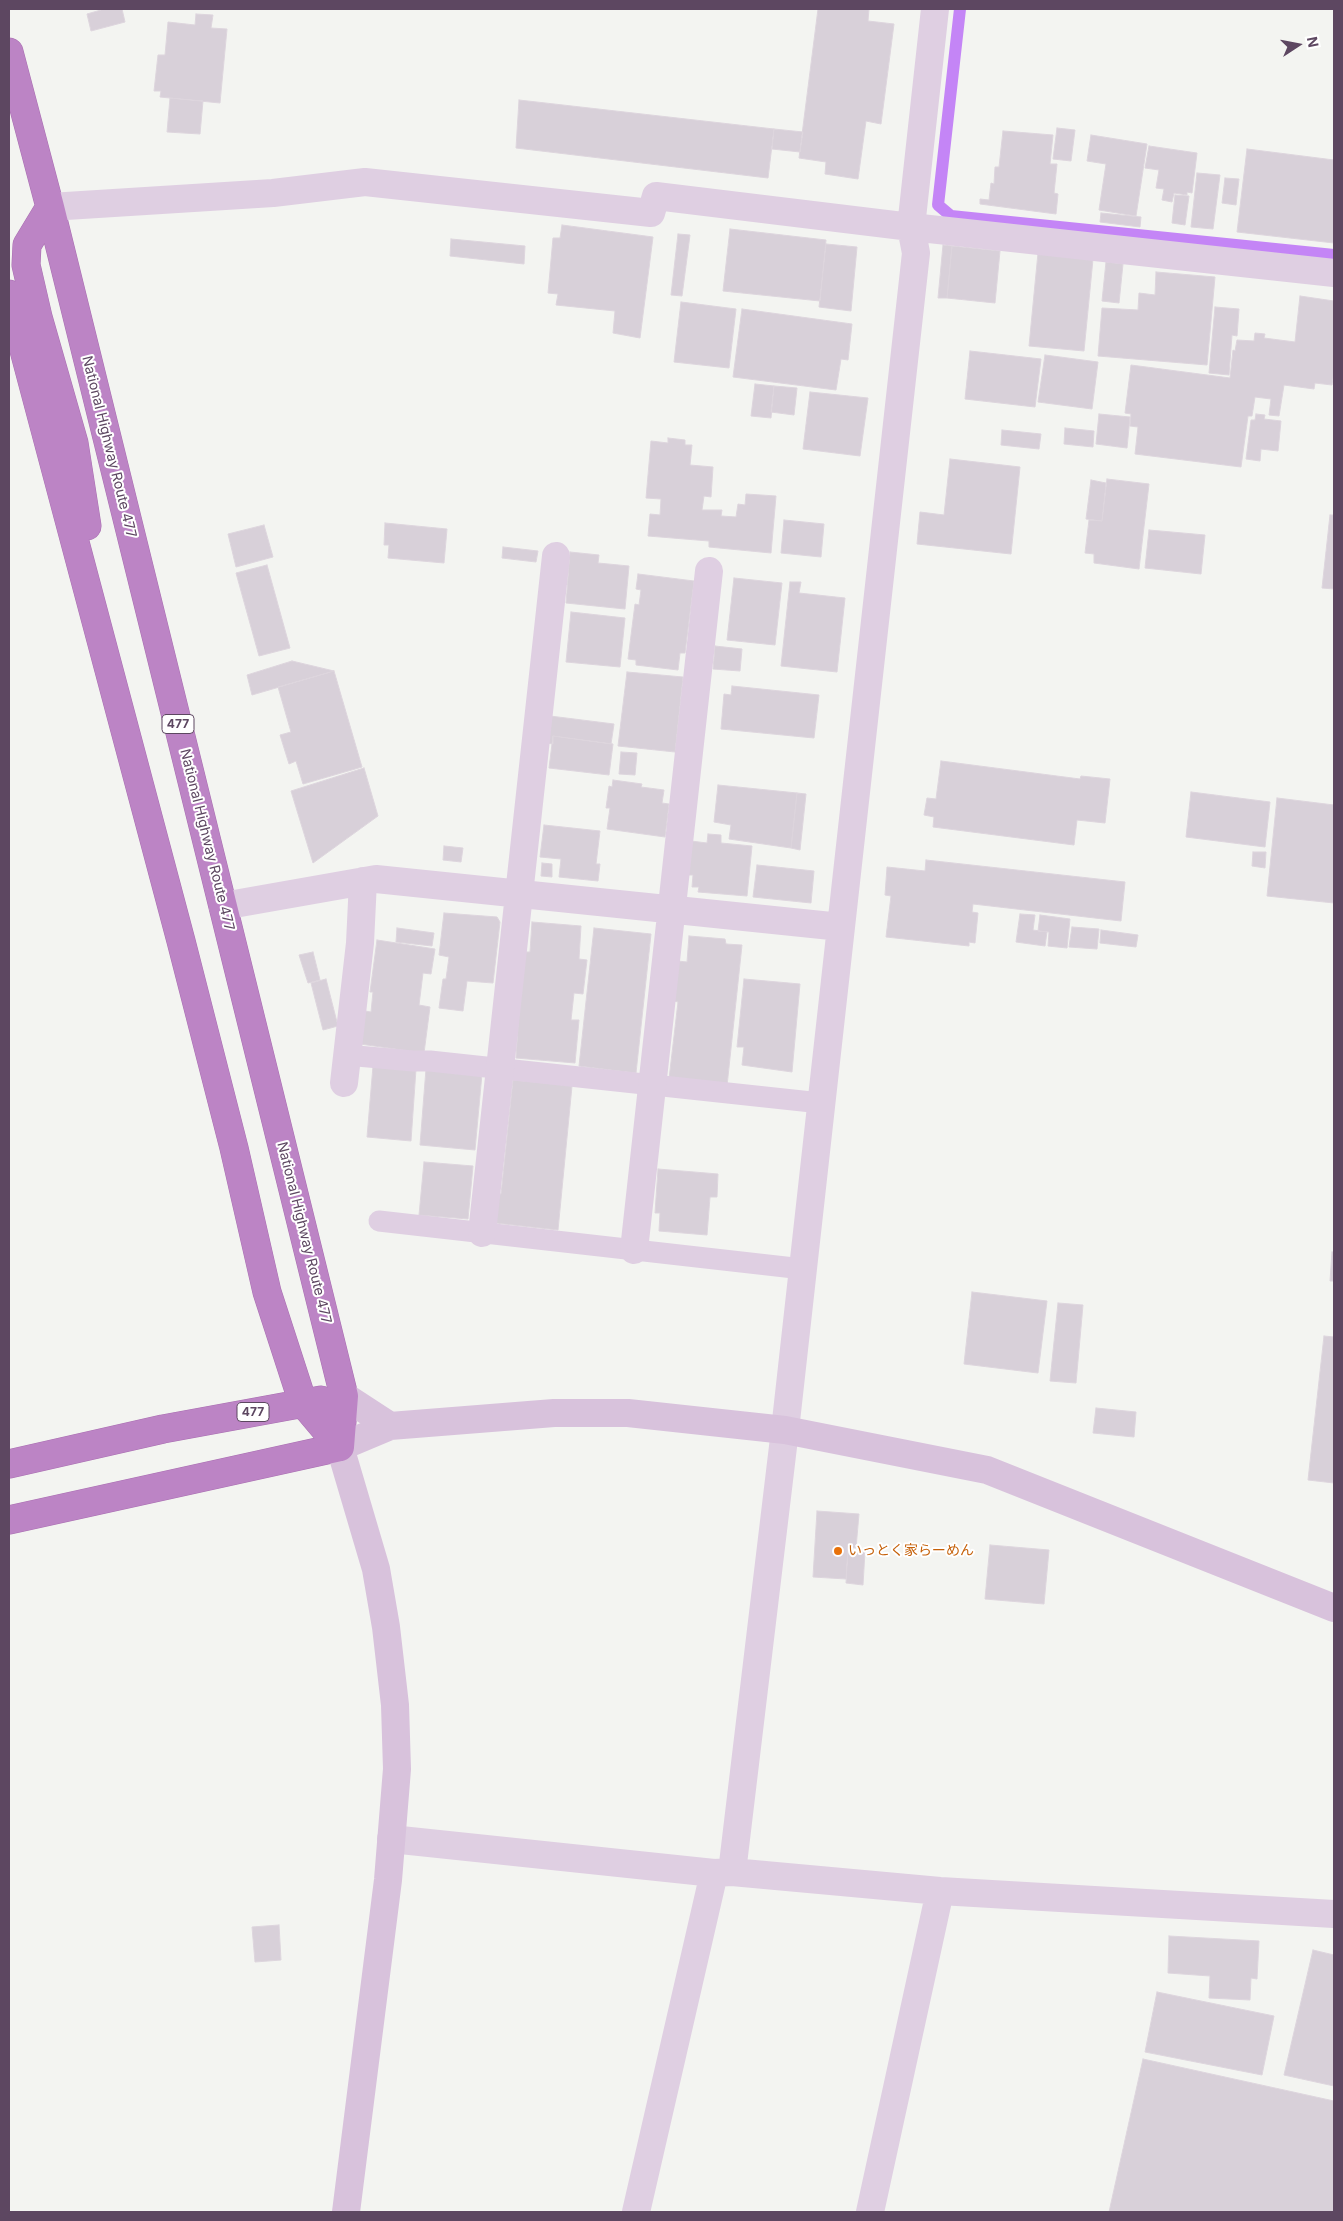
<!DOCTYPE html>
<html>
<head>
<meta charset="utf-8">
<style>
  body { margin:0 }
  #map { position:relative; width:1343px; height:2221px; overflow:hidden; background:#f3f4f1; font-family:Inter,sans-serif }
  canvas { display:block }
  .frame { position:absolute; inset:0; border:10px solid #5d4761; pointer-events:none }
  .north { position:absolute; left:1273px; top:20px; width:50px; height:50px; -webkit-text-stroke:4px #fff; paint-order:stroke; rotate:79deg; font-size:14px; font-weight:700; line-height:20px; text-align:center; color:#5d4761 }
  .north::after { content:''; display:block; margin:auto; width:18px; height:22px; background:#5d4761; clip-path:polygon(50% 0,100% 100%,50% 72%,0 100%) }
</style>
</head>
<body>
<div id="map">
<canvas width="1343" height="2221"></canvas>
<div class="frame"></div>
<div class="north">N</div>
</div>
<script>
const g = document.querySelector('canvas').getContext('2d');
g.lineJoin = 'round';
const toPath = rows => new Path2D(rows.map(r => 'M' + r).join(''));
function trace(path, color, width, dash) { g.strokeStyle = color; g.lineWidth = width; g.lineCap = dash ? 'butt' : 'round'; g.setLineDash(dash || []); g.stroke(path); }
function fill(path, color) { g.fillStyle = color; g.fill(path, 'evenodd'); }
function write(font, color, halo, rows, align = 'center') {
  g.font = font + ' Inter,"Noto Sans JP",sans-serif'; g.lineWidth = 4; g.setLineDash([]); g.textBaseline = 'middle'; g.strokeStyle = halo; g.fillStyle = color; for (const [text, x, y, turn = 0] of rows) {
    g.save(); g.translate(x, y); g.rotate((+turn || 0) * Math.PI / 180); g.textAlign = isNaN(turn) ? turn : align; if (halo) g.strokeText(text, 0, 0); g.fillText(text, 0, 0); g.restore();
  }
}
trace(toPath([
  [960,9,938,205,951,216,1334,255]
]), '#c485f6', 12);
const building = toPath([
  [101,9,122,9,125,22,91,31,87,14,101,10,101,9],
  [818,9,869,9,868,21,894,24,881,124,866,121,858,179,825,174,826,162,799,158,818,9],
  [196,14,213,15,211,28,227,29,220,103,160,97,161,91,154,91,158,55,165,55,168,22,195,25,196,14],
  [170,98,203,101,200,134,167,132,170,98],
  [519,100,774,129,768,178,516,148,519,100],
  [1057,128,1075,130,1071,161,1053,159,1057,128],
  [774,129,803,132,800,152,772,149,774,129],
  [1003,131,1053,135,1050,164,1057,164,1054,193,1058,194,1056,214,980,204,980,199,989,200,991,183,994,184,995,167,999,167,1003,131],
  [1091,135,1147,144,1136,216,1099,210,1106,164,1087,161,1091,135],
  [1149,146,1197,153,1192,193,1187,192,1187,195,1174,193,1172,202,1162,200,1164,189,1156,188,1159,170,1145,168,1149,146],
  [1247,149,1334,160,1334,243,1237,232,1247,149],
  [1197,173,1220,175,1213,229,1191,227,1197,173],
  [1225,178,1239,179,1236,205,1222,203,1225,178],
  [1175,195,1189,196,1185,225,1172,223,1175,195],
  [1101,213,1141,217,1140,227,1100,222,1101,213],
  [562,225,653,237,640,338,613,333,615,311,556,305,558,294,548,293,553,238,560,238,562,225],
  [730,229,826,240,820,301,723,291,730,229],
  [678,234,690,235,682,296,671,295,678,234],
  [451,239,525,246,524,264,450,256,451,239],
  [826,244,857,247,851,311,819,307,826,244],
  [943,245,952,246,947,298,938,298,943,245],
  [952,246,1000,251,995,303,947,298,952,246],
  [1038,253,1093,259,1084,351,1029,346,1038,253],
  [1106,262,1123,264,1119,303,1102,301,1106,262],
  [1156,272,1215,277,1207,365,1098,356,1102,308,1138,310,1139,293,1155,295,1156,272],
  [1300,296,1334,301,1334,371,1332,385,1315,383,1314,389,1284,385,1279,416,1269,415,1271,399,1255,397,1252,416,1248,416,1241,467,1135,454,1138,427,1130,426,1131,414,1125,413,1131,365,1230,378,1233,350,1235,351,1237,340,1254,341,1255,333,1265,334,1264,338,1295,342,1300,296],
  [681,302,736,309,729,368,674,362,681,302],
  [1215,307,1239,309,1237,336,1232,335,1229,375,1209,373,1215,307],
  [742,309,852,324,848,360,841,359,836,390,733,377,742,309],
  [970,351,1041,359,1035,407,965,399,970,351],
  [1045,355,1098,362,1092,409,1038,402,1045,355],
  [755,384,774,386,771,418,751,416,755,384],
  [774,386,797,388,794,415,771,412,774,386],
  [810,392,868,398,860,456,803,449,810,392],
  [1099,414,1130,417,1127,448,1096,444,1099,414],
  [1256,414,1265,415,1264,419,1281,421,1278,451,1261,449,1260,461,1246,459,1251,420,1255,420,1256,414],
  [1065,428,1094,431,1093,447,1064,444,1065,428],
  [1002,430,1041,434,1039,449,1001,445,1002,430],
  [668,438,685,440,685,445,692,445,690,465,713,467,711,497,704,496,702,510,722,510,721,516,736,517,738,504,745,505,746,494,776,496,771,553,709,547,709,541,648,536,650,514,660,515,661,499,646,498,651,441,668,443,668,438],
  [950,459,1020,467,1011,554,917,544,920,512,944,515,950,459],
  [1107,479,1149,484,1139,569,1094,563,1094,554,1085,553,1089,520,1102,521,1107,479],
  [1091,480,1106,483,1102,521,1086,519,1091,480],
  [1330,515,1334,515,1334,589,1322,588,1330,515],
  [784,520,824,524,821,557,781,553,784,520],
  [385,523,447,529,444,563,388,558,389,545,384,545,385,523],
  [264,525,273,557,236,567,228,534,264,525],
  [1149,530,1205,535,1201,574,1145,568,1149,530],
  [503,547,538,551,536,562,502,558,503,547],
  [570,552,599,555,598,563,629,566,625,609,566,603,570,552],
  [267,565,290,648,259,656,236,573,267,565],
  [638,574,694,581,685,653,680,653,678,670,636,665,636,660,628,659,635,604,639,605,641,590,636,589,638,574],
  [734,578,782,583,775,645,727,640,734,578],
  [790,582,801,582,799,593,845,598,837,672,781,666,790,582],
  [571,612,625,618,620,667,566,662,571,612],
  [715,646,742,649,740,671,713,669,715,646],
  [292,661,334,671,252,695,247,675,292,661],
  [334,671,362,767,303,784,296,761,289,764,280,735,291,732,278,687,334,671],
  [627,672,683,677,675,752,618,746,627,672],
  [732,686,819,695,814,738,721,729,724,694,731,695,732,686],
  [550,716,614,724,611,744,553,736,553,744,546,743,550,716],
  [553,736,613,744,609,775,549,768,553,736],
  [621,752,637,753,635,775,619,774,621,752],
  [941,761,1080,779,1081,776,1110,779,1105,823,1077,820,1074,845,933,827,934,817,924,815,927,798,936,799,941,761],
  [364,768,378,816,313,863,291,791,364,768],
  [613,780,642,784,641,787,664,790,662,803,669,804,665,837,607,829,610,808,606,808,609,786,612,787,613,780],
  [718,785,797,793,791,848,729,839,731,825,714,822,718,785],
  [1191,792,1270,802,1265,847,1186,837,1191,792],
  [797,793,806,794,800,850,791,848,797,793],
  [1277,798,1334,805,1334,903,1267,896,1277,798],
  [544,825,600,831,596,864,600,864,598,881,559,877,561,859,540,857,544,825],
  [708,834,721,835,721,843,752,846,747,896,698,892,699,887,692,887,693,875,688,875,691,841,707,843,708,834],
  [444,846,463,848,461,862,443,860,444,846],
  [1253,852,1266,852,1265,868,1252,866,1253,852],
  [926,860,1125,882,1121,921,973,904,972,912,978,913,975,943,969,942,969,946,886,937,891,896,885,895,887,867,925,871,926,860],
  [542,863,552,864,552,877,541,876,542,863],
  [757,865,814,871,811,903,753,897,757,865],
  [444,913,497,917,500,922,493,983,467,981,463,1011,439,1008,443,979,446,979,449,957,439,955,444,913],
  [1020,914,1035,915,1033,930,1047,932,1045,946,1016,942,1020,914],
  [1040,915,1070,919,1067,948,1048,946,1049,932,1038,931,1040,915],
  [532,922,581,926,579,959,587,960,583,994,574,993,571,1020,579,1020,575,1063,516,1058,523,952,530,952,532,922],
  [1072,927,1099,929,1097,949,1069,947,1072,927],
  [397,928,434,933,432,946,396,942,397,928],
  [594,928,651,934,636,1073,579,1066,594,928],
  [1101,930,1138,935,1136,947,1100,943,1101,930],
  [689,936,725,939,726,944,742,945,727,1086,669,1079,678,1002,674,1001,678,961,687,962,689,936],
  [377,940,435,949,431,974,423,973,419,1005,430,1007,424,1053,360,1044,365,1011,371,1012,373,992,370,992,377,940],
  [313,952,320,980,308,983,299,955,313,952],
  [326,979,338,1026,323,1030,311,983,326,979],
  [744,979,800,984,792,1072,742,1065,744,1047,737,1047,744,979],
  [373,1066,416,1069,411,1141,367,1137,373,1066],
  [426,1069,482,1074,475,1150,420,1145,426,1069],
  [513,1080,572,1086,558,1230,495,1223,498,1194,501,1194,513,1080],
  [424,1162,473,1166,468,1219,419,1215,424,1162],
  [658,1169,718,1174,717,1197,710,1197,707,1235,659,1231,660,1213,655,1213,658,1169],
  [1332,1252,1334,1252,1334,1281,1330,1281,1332,1252],
  [972,1292,1047,1301,1038,1373,964,1364,972,1292],
  [1058,1303,1083,1305,1076,1383,1050,1381,1058,1303],
  [1324,1336,1334,1337,1334,1483,1308,1480,1324,1336],
  [1096,1408,1136,1412,1134,1437,1093,1433,1096,1408],
  [817,1511,859,1514,856,1548,848,1547,846,1579,813,1577,817,1511],
  [990,1545,1049,1550,1044,1604,985,1599,990,1545],
  [848,1550,865,1551,863,1585,846,1583,848,1550],
  [279,1925,281,1960,255,1962,252,1927,279,1925],
  [1169,1936,1259,1941,1257,1979,1251,1978,1250,2000,1209,1998,1210,1976,1168,1973,1169,1936],
  [1313,1950,1334,1955,1334,2086,1284,2075,1313,1950],
  [1157,1992,1274,2016,1262,2075,1145,2052,1157,1992],
  [1143,2059,1334,2101,1334,2212,1109,2212,1143,2059]
]);
fill(building, '#d8d0d9');
trace(building, '#ddd5dd', 1);
const highway = toPath([
  [9,52,50,207,344,1396,340,1447],
  [50,207,27,245,26,265,38,317,74,443,87,526],
  [9,294,181,941,234,1148,267,1292,303,1403,340,1447],
  [9,1464,163,1429,321,1400],
  [9,1520,340,1447]
]);
trace(highway, '#a96fb1', 29);
trace(toPath([
  [346,1055,413,1061,430,1061,821,1103],
  [379,1221,803,1269]
]), '#dfcfe2', 21);
trace(toPath([
  [50,207,273,193,365,182,651,213,656,196,911,227,1334,273],
  [223,906,376,879,841,927],
  [344,1083,360,943,363,881],
  [482,1233,556,556],
  [634,1250,709,571],
  [391,1839,714,1873,732,1872,940,1891,1334,1914],
  [732,1872,785,1430,916,253,911,227,935,9],
  [636,2212,714,1873],
  [870,2212,940,1891]
]), '#dfcfe2', 28);
trace(toPath([
  [344,1396,390,1426],
  [346,2212,388,1880,397,1769,395,1705,386,1627,376,1569,340,1447,390,1426,554,1413,628,1413,785,1430,987,1470,1334,1608]
]), '#d8c2dc', 28);
trace(highway, '#bc84c5', 28);
for (const [x, y, r, color] of [
  [838,1551,5,"#e8710a"]
]) { const dot = new Path2D(); dot.arc(x, y, r, 0, 2 * Math.PI); g.fillStyle = color; g.fill(dot); trace(dot, '#fff', 2); }
for (const [x, y, w] of [
  [178,724,32],
  [253,1412,32]
]) { const box = new Path2D(); box.roundRect(x - w / 2, y - 9.5, w, 19, 4); g.fillStyle = '#fff'; g.fill(box); trace(box, '#5d4761', 1); }
write('bold 12px', '#5d4761', null, [
  ["477",178,724],
  ["477",253,1412]
]);
write('14px', '#5d4761', '#fff', [
  ["National Highway Route 477",109,447,76],
  ["National Highway Route 477",207,840,76],
  ["National Highway Route 477",304,1233,76]
]);
write('14px', '#c56008', '#fff', [
  ["いっとく家らーめん",848,1551]
], 'left');
</script>
</body>
</html>
